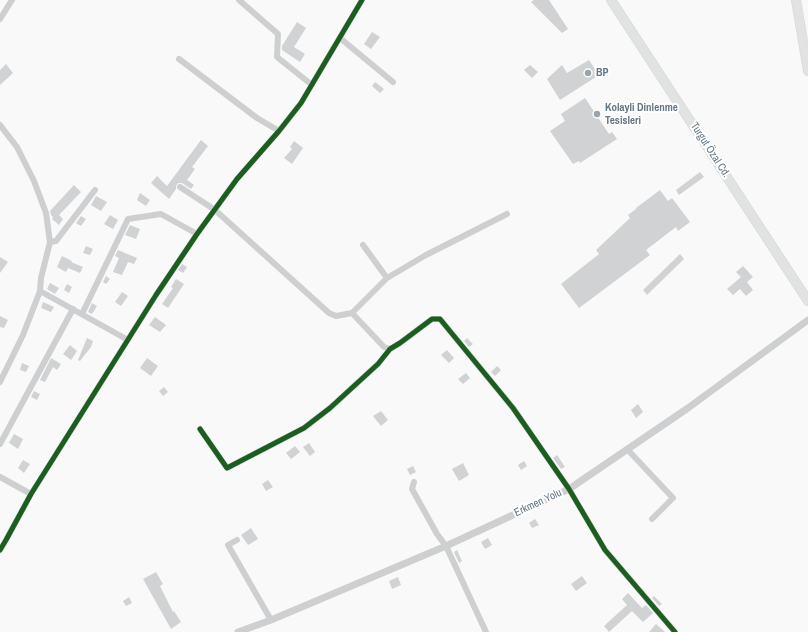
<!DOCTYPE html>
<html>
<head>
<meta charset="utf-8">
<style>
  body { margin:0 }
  canvas { display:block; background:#f9f9f9 }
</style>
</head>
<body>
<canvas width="808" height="632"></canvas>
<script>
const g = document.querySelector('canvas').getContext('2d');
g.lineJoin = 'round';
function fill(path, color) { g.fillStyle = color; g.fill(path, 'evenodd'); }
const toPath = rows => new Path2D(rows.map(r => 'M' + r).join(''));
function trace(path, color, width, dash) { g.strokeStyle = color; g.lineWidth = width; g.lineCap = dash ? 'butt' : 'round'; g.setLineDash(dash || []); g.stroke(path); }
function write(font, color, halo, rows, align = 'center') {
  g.font = font + ' "Archivo Narrow",sans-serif'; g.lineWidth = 4; g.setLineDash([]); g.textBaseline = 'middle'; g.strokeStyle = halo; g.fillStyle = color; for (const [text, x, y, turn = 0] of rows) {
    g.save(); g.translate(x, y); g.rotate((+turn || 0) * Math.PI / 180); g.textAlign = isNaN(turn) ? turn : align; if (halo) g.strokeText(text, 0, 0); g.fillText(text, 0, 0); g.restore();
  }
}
fill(toPath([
  [534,0,549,0,568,29,562,33,531,2],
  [297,22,306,28,294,47,305,54,300,62,282,50,282,46],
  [372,32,380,37,371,49,364,44],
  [589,60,599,75,560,100,547,79,562,65,567,73],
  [6,64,13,73,0,85,0,70],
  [530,65,538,72,532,78,524,70],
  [375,82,384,89,380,93,372,86],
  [585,98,609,134,612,132,617,139,580,163,579,161,573,164,550,131,565,121,561,114],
  [201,140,208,146,192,167,195,169,187,180,194,185,191,189,182,183,178,183,176,186,176,189,169,199,151,183,157,176,167,186],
  [294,141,303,148,292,164,284,158,292,149,290,147],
  [700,172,704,177,679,195,676,190],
  [74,185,81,192,59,215,63,219,59,225,52,219,53,217,51,215,50,211],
  [660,190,668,201,672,198,690,222,678,231,676,227,646,250,650,255,579,308,561,284,599,254,596,250,630,218,628,215,636,209,636,208],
  [140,193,150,200,146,206,137,200],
  [96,196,107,202,101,211,91,205],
  [110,215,118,220,113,229,104,224],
  [81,216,86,219,81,226,76,223],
  [130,225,140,229,136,239,125,235],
  [86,246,93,249,90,255,83,253],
  [118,250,137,258,134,264,128,262,122,275,113,272,119,258,115,256],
  [680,254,684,259,647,295,643,290],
  [62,256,72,261,71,262,83,267,80,273,68,268,66,272,57,267],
  [0,257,8,262,0,273],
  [182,264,187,267,183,273,178,270],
  [743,266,753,277,747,282,753,290,746,296,740,289,733,295,727,289,741,277,736,272],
  [106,276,110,279,106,284,103,282],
  [176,279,184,284,168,308,162,304,173,288,171,287],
  [50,283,59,288,55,294,47,289],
  [67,284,72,287,69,293,64,290],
  [122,292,128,296,121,306,115,302],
  [43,302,54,307,51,312,41,308],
  [92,303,97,306,92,314,88,312],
  [0,316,8,320,4,328,0,327],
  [155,317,166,325,160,332,149,325],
  [87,338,93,341,91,347,80,361,78,360],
  [467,338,473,344,469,347,464,341],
  [70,345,77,351,71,360,63,354],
  [447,350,454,358,449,363,441,355],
  [51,358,61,364,57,370,53,367,45,382,40,380],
  [147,358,158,366,151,376,140,368],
  [22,363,29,366,26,372,20,370],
  [497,366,501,370,495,376,491,372],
  [466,373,470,378,463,384,458,379],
  [164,387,168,392,163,396,159,391],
  [34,391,40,394,37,400,31,397],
  [638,404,643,412,636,418,631,410],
  [381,411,388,420,381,426,373,416],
  [14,434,23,439,18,449,9,443],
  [309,443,315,452,310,456,303,447],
  [295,446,300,452,291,459,286,453],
  [557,455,565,467,561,469,553,458],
  [23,460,30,464,24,473,18,468],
  [524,461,527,466,521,470,518,465],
  [463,463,469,475,459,481,452,469],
  [413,466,416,472,410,475,407,469],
  [268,480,273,487,266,491,262,484],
  [535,519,539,525,532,528,529,523],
  [251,528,258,539,248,545,241,535],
  [488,538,492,545,485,549,481,542],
  [457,550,462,561,459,563,454,552],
  [156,572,163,584,160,586,173,612,174,611,181,622,171,629,143,579],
  [582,576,587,583,576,591,571,584],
  [398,577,401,585,392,589,389,581],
  [628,593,642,608,646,605,653,613,643,622,632,611,609,632,604,626,627,605,622,599],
  [654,596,662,604,659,606,652,598],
  [129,597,132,603,126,606,123,601],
  [656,624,665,632,649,632]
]), '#d0d2d3');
const primary = toPath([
  [611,0,808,301],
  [796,0,808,71]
]);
trace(primary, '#d5d6d7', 10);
trace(toPath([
  [239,0,278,34,277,57,312,85],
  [0,19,12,0],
  [340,38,393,82],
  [179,59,257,118,279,131],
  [0,125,17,147,34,181,46,213,50,242,41,278,40,291,23,335,0,382],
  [180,187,215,210,329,313,336,316,352,313,387,278,426,255,507,214],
  [50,242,56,241,95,190],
  [363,245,387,278],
  [40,291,128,340],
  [352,313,384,347,390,349],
  [82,314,128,219,161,214,197,234],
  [200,429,227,468,304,428,330,408,378,364,390,349,400,343,432,319,440,319,513,408,569,489,605,550,675,632],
  [0,444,73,309],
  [627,449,673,498,652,519],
  [0,477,31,494],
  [414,482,412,489,437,534,446,546,486,632],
  [237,540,228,545,271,620],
  [0,550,6,540,31,494,156,295,197,234,237,179,279,131,301,103,362,0]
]), '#cecfd0', 6);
trace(toPath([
  [238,632,271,620,446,546,569,489,688,408,808,320]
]), '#cecfd0', 7);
trace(primary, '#e1e2e2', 9);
trace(toPath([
  [200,429,227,468,304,428,330,408,378,364,390,349,400,343,432,319,440,319,513,408,569,489,605,550,675,632],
  [0,550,6,540,31,494,156,295,197,234,237,179,279,131,301,103,362,0]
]), '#1b5e20', 5);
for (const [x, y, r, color] of [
  [588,73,4,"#99a4ac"],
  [597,114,4,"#99a4ac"]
]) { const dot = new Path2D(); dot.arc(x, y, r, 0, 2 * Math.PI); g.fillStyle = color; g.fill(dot); trace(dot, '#fff', 1.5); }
write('bold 11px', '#657683', '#fff', [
  ["BP",596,73],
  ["Kolayli Dinlenme",605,108],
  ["Tesisleri",605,121]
], 'left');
write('11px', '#657683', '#fff', [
  ["Turgut Özal Cd.",710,150,57],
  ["Erkmen Yolu",538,503,-25]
]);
</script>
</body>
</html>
